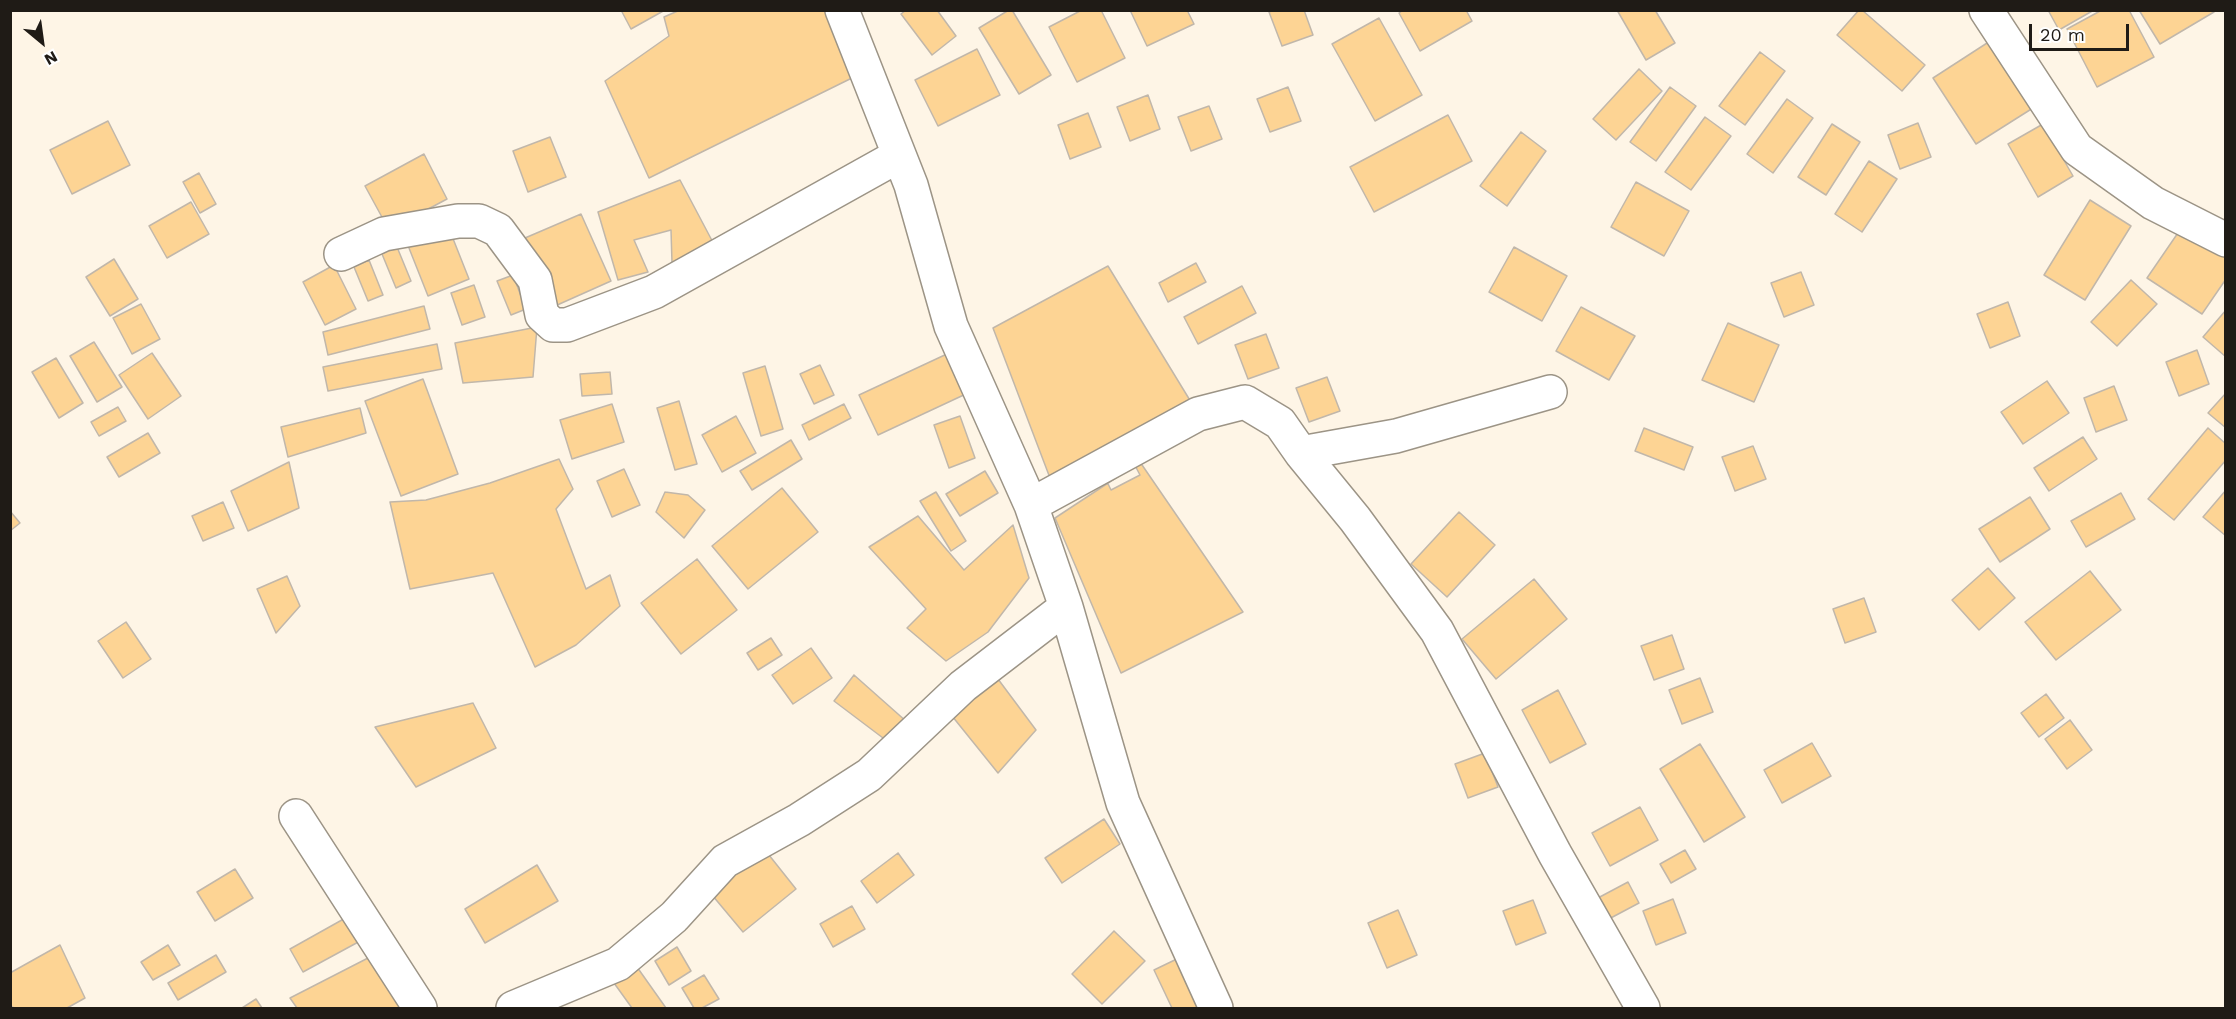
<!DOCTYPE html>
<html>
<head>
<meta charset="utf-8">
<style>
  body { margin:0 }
  #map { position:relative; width:2236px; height:1019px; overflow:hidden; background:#fef5e6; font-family:"Work Sans",sans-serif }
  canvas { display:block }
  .frame { position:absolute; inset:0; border:12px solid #1f1b16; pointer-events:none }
  .north { position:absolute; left:12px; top:12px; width:60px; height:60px; -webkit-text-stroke:4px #fff; paint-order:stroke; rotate:151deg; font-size:16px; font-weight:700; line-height:24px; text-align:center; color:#1f1b16 }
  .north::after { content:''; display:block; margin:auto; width:21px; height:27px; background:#1f1b16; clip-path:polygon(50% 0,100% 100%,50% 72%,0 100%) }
  .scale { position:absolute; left:2029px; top:24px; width:100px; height:27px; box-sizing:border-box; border:3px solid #1f1b16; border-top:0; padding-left:8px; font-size:18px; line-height:21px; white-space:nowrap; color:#1f1b16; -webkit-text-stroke:4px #fff; paint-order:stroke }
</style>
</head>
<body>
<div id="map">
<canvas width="2236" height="1019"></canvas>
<div class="frame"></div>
<div class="north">N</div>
<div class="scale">20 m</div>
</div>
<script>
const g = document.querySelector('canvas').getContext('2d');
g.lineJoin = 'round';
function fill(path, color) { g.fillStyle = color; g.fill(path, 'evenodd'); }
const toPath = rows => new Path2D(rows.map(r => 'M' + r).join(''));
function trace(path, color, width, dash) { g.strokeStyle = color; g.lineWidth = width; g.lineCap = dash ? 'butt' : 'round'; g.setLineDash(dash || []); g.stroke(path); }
const building = toPath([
  [621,10,665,10,631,29,621,10],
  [680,10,825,10,856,76,649,178,605,81,669,36,664,17,680,10],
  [906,10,937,10,956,36,932,55,901,14,906,10],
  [1009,10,1012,10,1051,75,1019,94,979,28,1009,10],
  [1082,10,1101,10,1125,58,1077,82,1049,27,1082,10],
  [1130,10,1187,10,1194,24,1147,46,1130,10],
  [1274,10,1304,10,1313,35,1282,46,1269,12,1274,10],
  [1403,10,1466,10,1472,21,1420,51,1399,13,1403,10],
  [1617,10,1655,10,1675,43,1646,60,1617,10],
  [1859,10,1862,10,1925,65,1902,91,1837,35,1859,10],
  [2048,10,2094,10,2059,30,2048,10],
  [2102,10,2129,10,2154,57,2097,87,2067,29,2102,10],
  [2139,10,2213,10,2214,12,2160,44,2139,10],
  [1379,18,1422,95,1375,121,1332,44,1379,18],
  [2001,34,2044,101,1976,144,1933,78,2001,34],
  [977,49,1000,95,938,126,915,80,977,49],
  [1760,52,1785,71,1745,125,1719,106,1760,52],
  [1639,69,1662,91,1616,140,1593,119,1639,69],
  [1288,87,1301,121,1270,132,1257,99,1288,87],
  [1670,87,1696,106,1656,161,1630,142,1670,87],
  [1148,95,1160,129,1130,141,1117,107,1148,95],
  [1787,99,1813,118,1773,173,1747,154,1787,99],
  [1209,106,1222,139,1191,151,1178,117,1209,106],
  [1088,113,1101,147,1070,159,1058,125,1088,113],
  [1448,115,1472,161,1374,212,1350,167,1448,115],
  [1705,117,1731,136,1691,190,1665,172,1705,117],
  [108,121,130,165,72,194,50,150,108,121],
  [1918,123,1931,157,1900,169,1888,135,1918,123],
  [1832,124,1860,142,1826,195,1798,177,1832,124],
  [2043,124,2073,176,2038,197,2008,144,2043,124],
  [1521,132,1546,151,1507,206,1480,186,1521,132],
  [550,137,566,177,528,192,513,151,550,137],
  [424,154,447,199,389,230,365,186,424,154],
  [1869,161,1897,179,1862,232,1835,214,1869,161],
  [199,173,216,204,200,213,183,182,199,173],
  [680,180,717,250,672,263,671,230,634,240,648,272,618,280,598,212,680,180],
  [1636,182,1689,211,1664,256,1611,227,1636,182],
  [2090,200,2131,226,2085,300,2044,275,2090,200],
  [191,202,209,234,167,258,149,226,191,202],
  [581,214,611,281,555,306,525,238,581,214],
  [448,226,469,279,428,296,407,243,448,226],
  [2182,227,2226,256,2226,279,2202,314,2147,278,2182,227],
  [397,247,411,281,396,288,382,254,397,247],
  [1514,247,1567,276,1542,321,1489,292,1514,247],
  [114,259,138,299,110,316,86,277,114,259],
  [369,260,383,295,368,301,354,267,369,260],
  [1196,263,1206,282,1168,302,1159,283,1196,263],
  [334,265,356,309,325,325,303,282,334,265],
  [1108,266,1191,402,1050,478,993,328,1108,266],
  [1801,272,1814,305,1784,317,1771,283,1801,272],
  [513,275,526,309,511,315,497,281,513,275],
  [2131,280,2157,304,2117,346,2091,322,2131,280],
  [474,285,485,317,462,325,451,293,474,285],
  [1242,286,1256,313,1198,344,1184,317,1242,286],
  [2008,302,2020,336,1990,348,1977,314,2008,302],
  [141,304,160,339,132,354,113,318,141,304],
  [424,306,430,329,328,355,323,332,424,306],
  [1581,307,1635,336,1609,380,1556,351,1581,307],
  [2226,310,2226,357,2203,337,2226,310],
  [1728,323,1779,345,1754,402,1702,380,1728,323],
  [537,327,533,377,463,383,455,343,537,327],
  [1266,334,1279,368,1248,379,1235,345,1266,334],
  [94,342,122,387,97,402,70,356,94,342],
  [437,344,442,369,328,391,323,367,437,344],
  [2197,350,2209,384,2179,396,2166,362,2197,350],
  [152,353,181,396,148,419,119,375,152,353],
  [949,353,968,393,878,435,859,395,949,353],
  [56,358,83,403,59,418,32,372,56,358],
  [820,365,834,395,814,404,800,374,820,365],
  [765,366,783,429,761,436,743,373,765,366],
  [610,372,612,394,582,396,580,374,610,372],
  [1327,377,1340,411,1309,422,1296,388,1327,377],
  [423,379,458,474,401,496,365,401,423,379],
  [2047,381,2069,413,2023,444,2001,412,2047,381],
  [2114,386,2127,420,2096,432,2084,398,2114,386],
  [2226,393,2226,428,2208,413,2226,393],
  [679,401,697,464,675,470,657,408,679,401],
  [612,404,624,442,572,459,560,420,612,404],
  [844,404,851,418,809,440,802,425,844,404],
  [118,407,126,421,99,436,91,422,118,407],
  [360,408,366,433,288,457,281,427,360,408],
  [736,416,756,453,722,472,702,435,736,416],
  [960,416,975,458,949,468,934,425,960,416],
  [1644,428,1693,447,1684,470,1635,451,1644,428],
  [2208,428,2226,444,2226,460,2174,520,2148,499,2208,428],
  [148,433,160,453,119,477,107,457,148,433],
  [2083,437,2097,459,2049,491,2034,468,2083,437],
  [791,440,802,459,752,490,740,471,791,440],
  [1753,446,1766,479,1735,491,1722,457,1753,446],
  [1130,456,1140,475,1111,490,1102,471,1130,456],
  [559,459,573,489,556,509,586,589,610,575,620,606,576,645,535,667,493,573,410,589,390,502,426,500,490,483,559,459],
  [289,462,299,508,248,531,231,491,289,462],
  [1140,462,1243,612,1121,673,1055,518,1140,462],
  [624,469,640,505,612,517,597,481,624,469],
  [985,471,998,493,960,516,946,494,985,471],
  [782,488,818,532,748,589,712,546,782,488],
  [2226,490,2226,536,2203,517,2226,490],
  [665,492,688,495,705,510,684,538,656,512,665,492],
  [936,492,966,541,951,551,920,501,936,492],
  [2121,493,2135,519,2086,547,2071,521,2121,493],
  [2030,497,2050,529,2000,562,1979,529,2030,497],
  [223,502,234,528,203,541,192,516,223,502],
  [10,511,20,523,10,531,10,511],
  [1459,512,1495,545,1447,597,1411,564,1459,512],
  [918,516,964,570,1013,525,1029,578,988,632,946,661,907,628,926,609,869,547,918,516],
  [697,559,737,610,681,654,641,603,697,559],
  [1988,568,2015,598,1979,630,1952,600,1988,568],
  [2090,571,2121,610,2056,660,2025,622,2090,571],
  [287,576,300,606,276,633,257,589,287,576],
  [1534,579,1567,619,1496,679,1462,639,1534,579],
  [1864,598,1876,632,1845,643,1833,609,1864,598],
  [126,622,151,659,123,678,98,641,126,622],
  [1672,635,1684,669,1654,680,1641,646,1672,635],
  [771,638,782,655,758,670,747,653,771,638],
  [811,648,832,678,793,704,772,675,811,648],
  [854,675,907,722,887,741,834,701,854,675],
  [995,675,1036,730,998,773,948,711,995,675],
  [1700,678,1713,712,1682,724,1669,690,1700,678],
  [1558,690,1586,744,1550,763,1522,710,1558,690],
  [2046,694,2064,718,2039,737,2021,713,2046,694],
  [473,703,496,748,416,787,375,727,473,703],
  [2070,720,2092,750,2067,769,2045,739,2070,720],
  [1812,743,1831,776,1782,803,1764,770,1812,743],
  [1700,744,1745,817,1704,842,1660,769,1700,744],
  [1485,753,1498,787,1468,798,1455,764,1485,753],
  [1640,807,1658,840,1610,866,1592,833,1640,807],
  [1104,819,1120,844,1062,883,1045,858,1104,819],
  [761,845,796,889,743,932,707,889,761,845],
  [1685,850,1696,869,1671,883,1660,864,1685,850],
  [898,853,914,875,877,903,861,881,898,853],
  [537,865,558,901,485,943,465,909,537,865],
  [235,869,253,898,215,921,197,892,235,869],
  [1628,882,1639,903,1607,920,1596,899,1628,882],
  [1673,899,1686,933,1656,945,1643,911,1673,899],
  [1533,900,1546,933,1516,945,1503,911,1533,900],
  [852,906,865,929,833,947,820,924,852,906],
  [1398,910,1417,955,1387,968,1368,923,1398,910],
  [349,916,362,940,303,972,290,949,349,916],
  [1114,931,1145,961,1102,1004,1072,974,1114,931],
  [60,945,85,998,67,1008,14,1008,10,1005,10,973,60,945],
  [168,945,180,965,153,980,141,962,168,945],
  [677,947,691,971,669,985,655,961,677,947],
  [216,955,226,972,178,1000,168,983,216,955],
  [1183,956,1208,1008,1172,1008,1154,970,1183,956],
  [370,957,404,1008,297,1008,290,998,370,957],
  [637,967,666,1008,632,1008,614,983,637,967],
  [704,975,719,999,702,1008,694,1008,682,988,704,975],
  [256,999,262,1008,242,1008,256,999]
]);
fill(building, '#fdd494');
trace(building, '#c1b7aa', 1.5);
const minor = toPath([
  [842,10,911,185,951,326,1031,505,1066,607,1123,803,1216,1008],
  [1986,10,2077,149,2153,203,2226,240],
  [341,254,384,234,458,221,479,221,498,230,535,280,542,315,553,325,567,325,654,292,898,156],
  [1301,453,1396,436,1550,392],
  [1031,505,1198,414,1245,402,1280,423,1301,453,1355,519,1437,631,1555,854,1643,1008],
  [296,816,420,1008],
  [513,1008,618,964,674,917,725,861,799,820,869,775,963,686,1066,607]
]);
trace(minor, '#9c9486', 36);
trace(minor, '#fff', 33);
</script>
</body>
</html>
